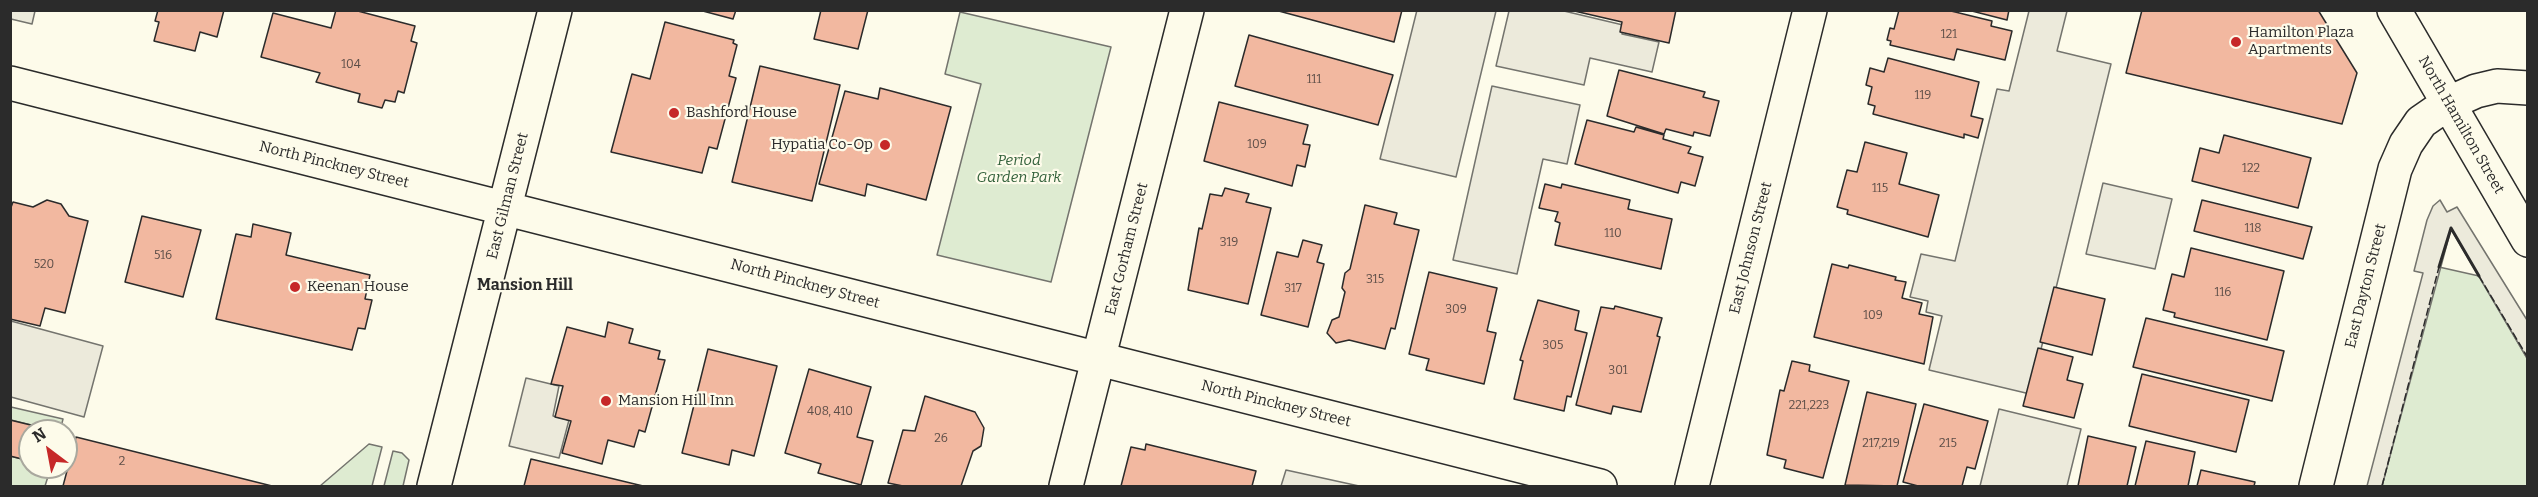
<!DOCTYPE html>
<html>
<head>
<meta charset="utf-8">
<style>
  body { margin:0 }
  #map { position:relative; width:2538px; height:497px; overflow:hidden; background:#fdfbea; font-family:Bitter,serif }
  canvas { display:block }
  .frame { position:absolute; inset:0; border:12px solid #2b2b2b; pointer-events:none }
  .north { position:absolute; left:18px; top:419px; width:60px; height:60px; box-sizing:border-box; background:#fdfbea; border:2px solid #a9a89e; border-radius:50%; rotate:328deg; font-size:16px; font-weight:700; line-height:24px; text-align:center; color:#2b2b2b }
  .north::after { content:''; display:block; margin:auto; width:21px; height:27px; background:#c62828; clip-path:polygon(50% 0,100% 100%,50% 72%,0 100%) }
</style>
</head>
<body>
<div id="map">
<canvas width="2538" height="497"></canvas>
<div class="frame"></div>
<div class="north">N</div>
</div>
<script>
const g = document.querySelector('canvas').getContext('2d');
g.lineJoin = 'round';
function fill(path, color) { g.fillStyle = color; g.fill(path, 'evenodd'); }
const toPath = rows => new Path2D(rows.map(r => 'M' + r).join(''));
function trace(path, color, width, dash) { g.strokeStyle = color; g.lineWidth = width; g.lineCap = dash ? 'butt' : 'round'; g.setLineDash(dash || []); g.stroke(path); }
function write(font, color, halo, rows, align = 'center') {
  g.font = font + ' Bitter,serif'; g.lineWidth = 4.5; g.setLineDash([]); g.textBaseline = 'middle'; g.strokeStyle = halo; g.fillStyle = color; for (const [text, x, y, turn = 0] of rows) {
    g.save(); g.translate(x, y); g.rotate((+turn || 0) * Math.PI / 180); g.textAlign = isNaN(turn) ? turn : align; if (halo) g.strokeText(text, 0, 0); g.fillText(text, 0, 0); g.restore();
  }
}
const green = toPath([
  [960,12,1111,47,1051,282,937,255,981,84,945,74,960,12],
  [2439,267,2479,276,2527,358,2527,486,2382,486,2439,267],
  [11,407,63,419,60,431,38,431,39,427,11,420,11,407],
  [369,444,382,447,372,486,320,486,369,444],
  [393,451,402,453,409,460,403,486,384,486,393,451],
  [10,456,30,461,30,467,51,467,45,486,11,486,10,456]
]);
fill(green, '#deebd1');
trace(green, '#74746e', 1.5);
const parking = toPath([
  [11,10,35,11,32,24,11,19,11,10],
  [1417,10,1496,11,1456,177,1380,159,1417,10],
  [1509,11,1564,11,1623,25,1622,34,1659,42,1652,72,1590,58,1584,85,1496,66,1509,11],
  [2029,11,2067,11,2057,51,2111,64,2030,394,1929,370,1942,316,1926,312,1928,301,1910,297,1921,254,1955,261,1997,89,2009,91,2029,11],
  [1492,86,1580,105,1567,164,1543,159,1517,274,1453,260,1492,86],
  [2103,183,2172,199,2155,269,2086,254,2103,183],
  [2440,200,2447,212,2457,207,2527,320,2527,358,2451,229,2382,486,2367,486,2423,273,2414,271,2427,220,2433,206,2440,200],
  [11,321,103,346,84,417,11,397,11,321],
  [526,378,559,386,553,416,569,420,559,458,509,446,526,378],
  [1999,409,2081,429,2067,486,1980,486,1999,409],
  [1286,470,1359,486,1281,486,1286,470]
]);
fill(parking, '#eceadb');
trace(parking, '#74746e', 1.5);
const building = toPath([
  [158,10,224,10,217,37,200,32,195,51,154,41,159,22,155,21,158,10],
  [336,10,354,10,415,26,411,41,417,43,404,93,398,91,395,102,385,100,382,108,358,102,360,94,316,82,320,73,261,57,273,13,331,28,336,10],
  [699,10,736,10,733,19,699,10],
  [821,10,868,10,858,49,814,39,821,10],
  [1275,10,1402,10,1394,42,1275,10],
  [1570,10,1676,10,1669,43,1620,32,1622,22,1570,10],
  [1899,10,1947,10,1992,21,1991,26,2012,31,2005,60,1957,49,1954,60,1890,45,1891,41,1887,40,1890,28,1894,29,1899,10],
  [1968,10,2009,10,2007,20,1968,10],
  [2142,10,2318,10,2357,73,2342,124,2126,73,2142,10],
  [665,22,734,40,733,43,737,45,729,76,736,78,717,149,709,147,702,173,611,152,632,74,650,79,665,22],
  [1249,35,1393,75,1378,125,1235,86,1249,35],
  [1888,58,1979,82,1971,116,1983,119,1978,138,1964,134,1964,138,1873,114,1875,106,1868,104,1872,87,1866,85,1870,68,1884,72,1888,58],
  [760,66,840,85,812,201,732,182,760,66],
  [1619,70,1705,92,1703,97,1719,101,1710,136,1694,132,1693,136,1666,129,1664,134,1607,116,1619,70],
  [880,88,951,107,926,200,867,184,865,196,819,184,845,91,878,99,880,88],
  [1219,102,1308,125,1303,144,1310,145,1305,167,1297,165,1292,186,1204,161,1219,102],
  [1587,120,1634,132,1636,127,1664,135,1663,139,1691,147,1688,153,1703,157,1695,186,1681,182,1678,193,1575,164,1587,120],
  [2224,135,2311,158,2298,208,2192,181,2200,148,2219,153,2224,135],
  [1865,142,1907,153,1899,184,1939,195,1928,237,1847,214,1848,210,1837,207,1847,170,1857,172,1865,142],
  [1545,184,1561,188,1562,184,1630,200,1628,209,1672,219,1661,269,1555,245,1560,223,1555,221,1558,212,1539,208,1545,184],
  [1225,188,1249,194,1246,202,1271,208,1248,304,1188,290,1199,228,1202,229,1210,194,1222,196,1225,188],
  [47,200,61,204,69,216,88,221,65,313,45,308,40,326,10,319,10,210,13,202,33,207,47,200],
  [2202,200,2312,227,2303,259,2194,231,2202,200],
  [1365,205,1397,213,1394,224,1419,230,1395,329,1391,328,1385,349,1349,340,1336,343,1327,333,1332,320,1339,317,1345,292,1342,288,1345,273,1350,269,1365,205],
  [142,216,201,230,183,297,125,282,142,216],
  [253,224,291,233,286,255,370,275,365,299,372,300,365,329,358,328,352,350,216,319,236,234,251,237,253,224],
  [1303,240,1322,245,1317,262,1324,264,1308,327,1261,315,1277,252,1298,257,1303,240],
  [2191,248,2284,271,2267,340,2174,317,2175,313,2163,310,2172,274,2184,277,2191,248],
  [1832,264,1848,268,1849,265,1896,277,1895,280,1906,282,1902,298,1922,303,1919,314,1933,317,1924,364,1814,337,1832,264],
  [1429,272,1497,288,1487,331,1496,333,1484,384,1426,370,1429,359,1409,354,1429,272],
  [2054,287,2105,299,2092,355,2040,342,2054,287],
  [1538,300,1579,311,1575,330,1587,333,1571,397,1567,396,1564,411,1514,399,1523,361,1520,360,1538,300],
  [1615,306,1662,318,1657,336,1660,337,1641,412,1613,406,1611,414,1576,405,1601,307,1614,309,1615,306],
  [2146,318,2284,351,2272,401,2133,367,2146,318],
  [608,322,633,329,629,343,660,351,658,359,665,360,645,432,639,430,634,447,608,440,602,464,562,453,571,421,555,417,563,386,551,384,567,327,605,337,608,322],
  [2038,348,2073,357,2067,380,2083,384,2074,418,2023,406,2038,348],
  [708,349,777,366,754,456,732,450,729,465,682,453,708,349],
  [1792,361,1810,365,1809,371,1849,381,1823,478,1784,468,1786,460,1767,455,1780,390,1784,391,1792,361],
  [809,369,871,387,857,437,873,441,861,485,818,473,821,464,785,453,809,369],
  [2142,374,2249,400,2236,452,2129,426,2142,374],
  [1867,392,1916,404,1897,486,1845,485,1867,392],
  [925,396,975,412,984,428,981,446,973,451,961,486,903,486,888,483,903,430,915,431,925,396],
  [1924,404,1988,421,1975,469,1967,467,1962,486,1918,486,1903,482,1924,404],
  [10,420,39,427,38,431,30,431,30,461,10,456,10,420],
  [2088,436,2136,447,2127,486,2078,486,2088,436],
  [76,437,272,486,63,486,76,437],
  [2146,441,2195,452,2188,486,2135,486,2146,441],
  [1146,444,1256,471,1252,486,1121,486,1131,447,1145,450,1146,444],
  [531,459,643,486,524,486,531,459],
  [2201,470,2255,482,2254,486,2197,486,2201,470]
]);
fill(building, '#f2b8a0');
trace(building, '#2b2b2b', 1.5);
const minor = toPath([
  [2394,10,2528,240],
  [10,83,1600,486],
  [434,486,555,10],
  [2316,486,2395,169,2406,144,2421,122,2447,104,2476,91,2497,86,2528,88]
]);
const major = toPath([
  [1066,486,1187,10],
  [1692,486,1810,10]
]);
trace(minor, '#2b2b2b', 36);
trace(major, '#2b2b2b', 36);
trace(minor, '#fdfbea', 33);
trace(major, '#fdfbea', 33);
trace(toPath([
  [2479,276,2528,358],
  [2382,486,2439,267]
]), '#2b2b2b', 1.5, [8, 3]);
trace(toPath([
  [2439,267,2451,228,2479,276]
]), '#2b2b2b', 3);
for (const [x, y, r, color] of [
  [2236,42,6,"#c62828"],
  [674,113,6,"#c62828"],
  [885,145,6,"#c62828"],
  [295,287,6,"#c62828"],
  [606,401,6,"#c62828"]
]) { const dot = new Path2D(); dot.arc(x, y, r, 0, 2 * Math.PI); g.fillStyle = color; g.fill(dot); trace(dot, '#fdfbea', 2); }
write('12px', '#5d4e48', null, [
  ["121",1949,35],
  ["104",351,65],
  ["111",1314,80],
  ["119",1923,96],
  ["109",1257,145],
  ["122",2251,169],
  ["115",1880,189],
  ["118",2253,229],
  ["110",1613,234],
  ["319",1229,243],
  ["516",163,256],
  ["520",44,265],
  ["315",1375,280],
  ["317",1293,289],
  ["116",2223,293],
  ["309",1456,310],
  ["109",1873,316],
  ["305",1553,346],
  ["301",1618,371],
  ["221,223",1809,406],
  ["408, 410",830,412],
  ["26",941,439],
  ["217,219",1881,444],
  ["215",1948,444],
  ["2",122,462]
]);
write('15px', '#2b2b2b', '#fdfbea', [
  ["Hamilton Plaza",2248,33],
  ["Apartments",2248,50],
  ["Bashford House",686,113],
  ["Hypatia Co-Op",873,145,"right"],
  ["Keenan House",307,287],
  ["Mansion Hill Inn",618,401]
], 'left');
write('15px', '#2b2b2b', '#fdfbea', [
  ["North Hamilton Street",2461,125,60],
  ["North Pinckney Street",334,165,14],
  ["East Gilman Street",508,196,-76],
  ["East Johnson Street",1751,248,-76],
  ["East Gorham Street",1127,249,-76],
  ["North Pinckney Street",805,284,15],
  ["East Dayton Street",2366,286,-76],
  ["North Pinckney Street",1276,404,14]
]);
write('italic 15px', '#34623c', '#fdfbea', [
  ["Period",1019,161],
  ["Garden Park",1019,178]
]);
write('bold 16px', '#2b2b2b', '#fdfbea', [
  ["Mansion Hill",525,286]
]);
</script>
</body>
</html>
